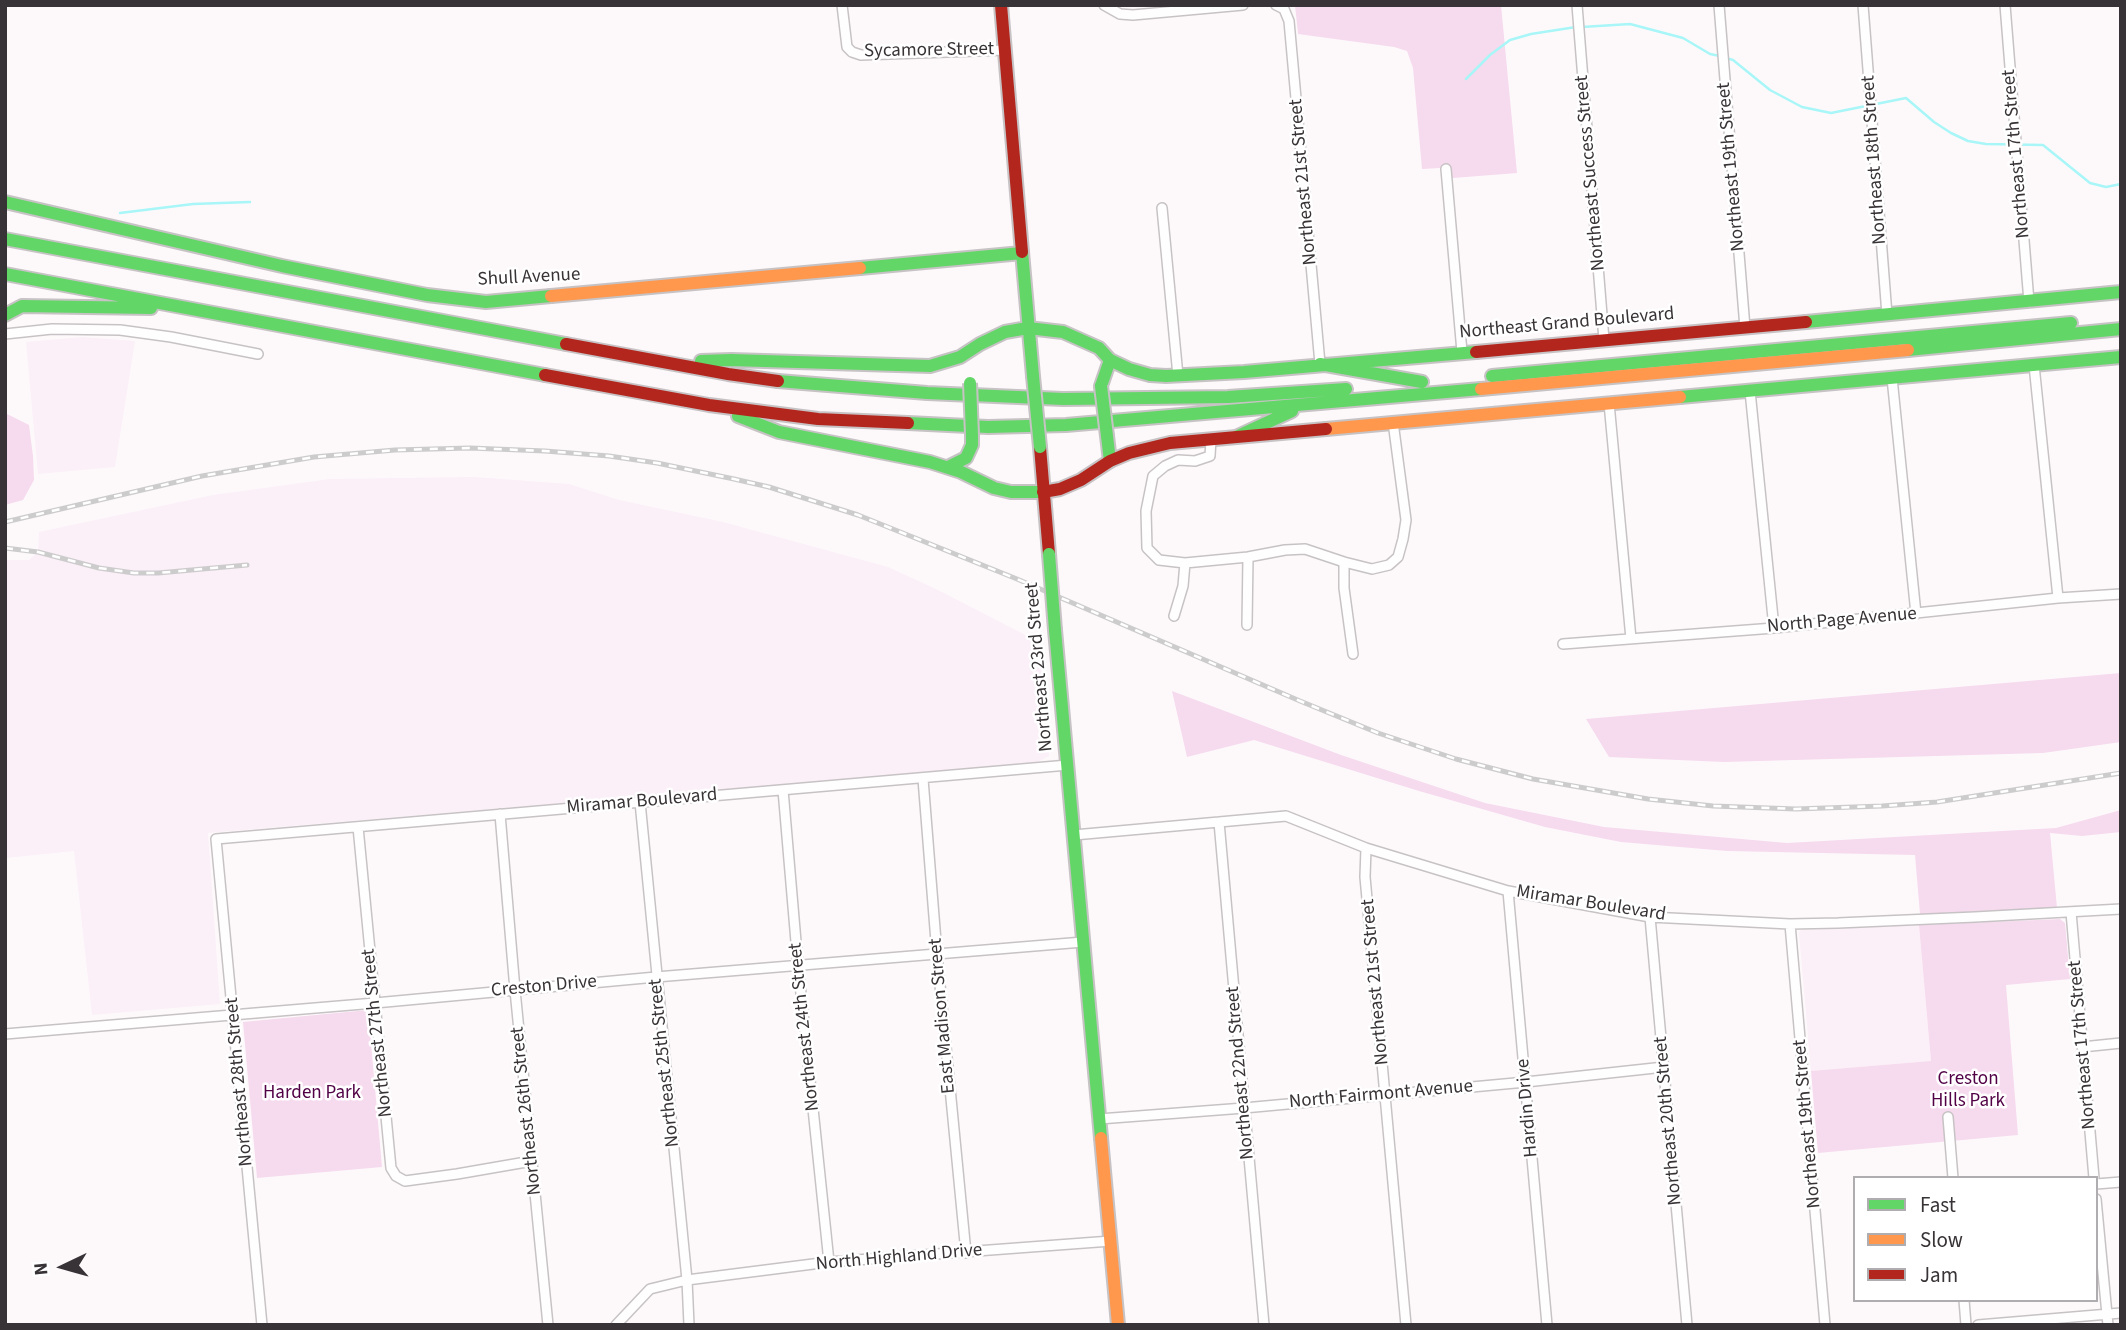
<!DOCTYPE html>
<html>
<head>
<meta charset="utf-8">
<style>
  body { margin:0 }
  #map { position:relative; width:2126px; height:1330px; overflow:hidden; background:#fdf9fb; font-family:"Source Sans 3",sans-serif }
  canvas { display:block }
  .frame { position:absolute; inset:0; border:7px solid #383336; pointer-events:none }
  .legend { position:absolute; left:1853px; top:1176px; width:245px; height:126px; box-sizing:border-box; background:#fff; border:2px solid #afadaf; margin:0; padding:9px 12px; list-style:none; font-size:21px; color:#383336 }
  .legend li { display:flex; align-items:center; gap:14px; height:35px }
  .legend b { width:35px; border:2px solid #afadaf }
  .north { position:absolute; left:28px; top:1232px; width:70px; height:70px; -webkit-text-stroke:5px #fff; paint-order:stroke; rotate:265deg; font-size:19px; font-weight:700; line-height:28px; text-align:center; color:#383336 }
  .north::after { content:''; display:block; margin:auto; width:24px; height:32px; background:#383336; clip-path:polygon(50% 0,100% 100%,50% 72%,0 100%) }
</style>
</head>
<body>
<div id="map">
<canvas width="2126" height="1330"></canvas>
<div class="frame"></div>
<ul class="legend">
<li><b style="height:9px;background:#63d668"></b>Fast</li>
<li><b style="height:9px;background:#ff974d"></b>Slow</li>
<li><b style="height:9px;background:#b3261e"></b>Jam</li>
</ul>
<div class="north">N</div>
</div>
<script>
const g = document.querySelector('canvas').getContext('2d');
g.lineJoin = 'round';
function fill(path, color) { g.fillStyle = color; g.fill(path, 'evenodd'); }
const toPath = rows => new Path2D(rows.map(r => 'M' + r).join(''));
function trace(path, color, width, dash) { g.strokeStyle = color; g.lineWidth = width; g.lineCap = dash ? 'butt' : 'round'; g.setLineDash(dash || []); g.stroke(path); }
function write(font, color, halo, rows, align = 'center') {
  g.font = font + ' "Source Sans 3",sans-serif'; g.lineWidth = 5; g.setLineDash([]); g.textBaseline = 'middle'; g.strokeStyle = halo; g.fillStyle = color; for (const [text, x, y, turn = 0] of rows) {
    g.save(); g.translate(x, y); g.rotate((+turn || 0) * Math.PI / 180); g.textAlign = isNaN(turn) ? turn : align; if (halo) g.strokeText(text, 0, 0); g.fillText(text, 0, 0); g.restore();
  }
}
fill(toPath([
  [82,337,135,341,115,467,38,474,26,342],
  [474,477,569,484,619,500,723,522,888,567,936,589,1039,642,1049,756,1036,763,208,833,220,1004,92,1015,74,851,5,858,5,560,29,560,38,552,39,532,213,495,330,479],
  [1919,925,1931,1061,1811,1071,1799,933,1801,930]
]), '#fbeff8');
fill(toPath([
  [1295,5,1501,5,1517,173,1453,178,1440,168,1422,169,1413,68,1407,51,1394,47,1298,34],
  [5,413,29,425,33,456,34,480,23,500,5,505],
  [2121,673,2121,742,2043,753,1724,762,1609,757,1586,719],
  [1172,691,1341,755,1485,803,1604,827,1787,843,2056,828,2121,810,2121,832,2082,836,2050,833,2057,908,1920,914,1915,855,1727,851,1621,842,1545,827,1419,791,1254,740,1187,757],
  [2060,919,2065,923,2070,979,2006,985,2018,1135,1818,1153,1811,1071,1931,1061,1919,925],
  [368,1010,382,1167,257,1178,243,1022]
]), '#f6daee');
trace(toPath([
  [1582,27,1630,24,1683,38,1710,54,1720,56],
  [1726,58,1733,60,1770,90,1802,107,1831,113,1906,98,1934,122,1951,133,1968,141,1986,144,2043,145,2090,183,2106,187,2121,184],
  [1466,79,1490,55,1510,40,1531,34,1576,27],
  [120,213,193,204,250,202]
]), '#a8f6f7', 2.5);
const street = toPath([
  [842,5,847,47,852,52,861,55,1005,50],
  [1104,5,1120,14,1133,15,1243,5],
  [1276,5,1284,9,1289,21,1320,364],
  [1577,5,1604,340],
  [1719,5,1745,328],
  [1863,5,1887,315],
  [2005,5,2029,302],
  [1446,169,1462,352],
  [1162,208,1178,376],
  [5,334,52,329,120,330,171,337,258,354],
  [2034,365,2058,598],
  [1892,378,1916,614],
  [1750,391,1774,628],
  [1609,403,1631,639],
  [1211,439,1210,456,1195,461,1178,460,1165,466,1153,476,1146,511,1147,548,1159,560,1185,563,1248,557,1285,550,1305,549,1344,562,1372,569,1389,565,1398,557,1403,539,1406,520,1393,422],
  [1344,562,1344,588,1353,654],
  [1174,616,1183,586,1185,563],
  [1247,625,1248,557],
  [1563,644,1774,628,2058,598,2121,594],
  [923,779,937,954,966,1253],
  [783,790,798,965,829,1262],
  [640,802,687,1280,689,1325],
  [500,814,515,990,548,1325],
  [1219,822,1264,1325],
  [358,827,391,1168,396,1176,405,1181,457,1174,532,1161],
  [1074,835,1286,816,1366,848,1508,891,1650,917,1790,924,1838,923,1975,917,2121,909],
  [1366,848,1365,877,1406,1325],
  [1508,891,1547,1325],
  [2071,912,2094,1178],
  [1650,917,1687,1325],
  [1790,924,1825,1325],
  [5,1034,375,1003,656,977,1083,942],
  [2082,1047,2121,1043],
  [1948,1117,1953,1178],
  [1099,1119,1244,1108,1526,1082,1664,1067],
  [2096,1184,2121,1182],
  [2096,1199,2108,1325],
  [1964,1300,1966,1325],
  [262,1325,216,839,1068,765],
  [616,1325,650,1289,687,1280,829,1262,1111,1241],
  [1978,1325,2121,1313]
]);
const fast = toPath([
  [5,202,282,266,427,295,486,302,551,296],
  [5,239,566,344],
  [1022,252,1033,376],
  [860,268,1022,253],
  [5,274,545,375],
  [5,315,22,306,151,308],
  [1806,322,2121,292],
  [1028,328,1063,332,1099,348,1110,360,1129,369,1150,375,1166,376,1244,372,1476,352],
  [1908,350,2121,329],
  [701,361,731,360,930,366,960,357,980,344,1005,332,1028,328],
  [1320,364,1422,382],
  [1492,376,2071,323],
  [778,381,927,393,1063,399,1228,397,1346,389],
  [1101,386,1110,360],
  [1680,397,2121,357],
  [738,416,779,432,930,462,961,472,994,488,1011,492,1043,492],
  [908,423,988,427,1066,425,1481,389],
  [1107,436,1110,461],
  [1236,437,1292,411],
  [948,467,966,458,972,445,972,435],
  [1055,630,1101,1138]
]);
const slow = toPath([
  [551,296,860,268],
  [1481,389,1908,350],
  [1326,429,1680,397],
  [1101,1138,1118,1325]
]);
const jam = toPath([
  [1001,5,1022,252],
  [566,344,728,374,778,381],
  [1476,352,1806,322],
  [545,375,709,405,818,419,908,423],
  [1040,447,1049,554],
  [1043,492,1060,489,1081,480,1110,461,1129,453,1170,443,1326,429]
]);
trace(street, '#c7c3c5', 12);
trace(fast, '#c7c3c5', 16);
trace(slow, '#c7c3c5', 16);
trace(jam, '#c7c3c5', 16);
trace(street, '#fffefe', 9);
trace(fast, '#63d668', 12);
trace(slow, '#ff974d', 12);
trace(jam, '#b3261e', 12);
const rail = toPath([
  [5,522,202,476,314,457,395,450,470,448,545,451,609,456,657,463,734,479,769,487,858,515,1017,579,1300,701,1378,733,1456,759,1533,779,1648,799,1713,806,1796,809,1882,806,1937,802,2121,773],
  [5,548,38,552,99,568,134,573,158,573,247,565]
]);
trace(rail, '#cdcccd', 5);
trace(rail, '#fff', 2.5, [8]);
const fastBridge = toPath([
  [1033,376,1040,447],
  [970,383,972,435],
  [1101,386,1107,436],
  [1049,554,1055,630]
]);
trace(fastBridge, '#c7c3c5', 16, []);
trace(fastBridge, '#63d668', 12);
write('19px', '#383336', '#fff', [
  ["Sycamore Street",929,51,-1],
  ["Northeast 17th Street",2017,154,-95],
  ["Northeast 18th Street",1875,160,-94],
  ["Northeast 19th Street",1732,167,-95],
  ["Northeast Success Street",1591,173,-95],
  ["Northeast 21st Street",1304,182,-95],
  ["Shull Avenue",529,278,-3],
  ["Northeast Grand Boulevard",1567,324,-5],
  ["North Page Avenue",1842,621,-5],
  ["Northeast 23rd Street",1040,667,-95],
  ["Miramar Boulevard",642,802,-5],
  ["Miramar Boulevard",1591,904,9],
  ["Northeast 21st Street",1376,982,-95],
  ["Creston Drive",544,987,-5],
  ["East Madison Street",943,1016,-95],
  ["Northeast 24th Street",805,1027,-96],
  ["Northeast 27th Street",378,1033,-96],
  ["Northeast 17th Street",2083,1045,-95],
  ["Northeast 25th Street",665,1063,-96],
  ["Northeast 22nd Street",1241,1073,-95],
  ["Northeast 28th Street",240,1082,-95],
  ["North Fairmont Avenue",1381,1095,-5],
  ["Hardin Drive",1528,1108,-95],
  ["Northeast 26th Street",527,1111,-96],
  ["Northeast 20th Street",1669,1121,-95],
  ["Northeast 19th Street",1808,1124,-95],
  ["North Highland Drive",899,1258,-5]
]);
write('19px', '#510045', '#fff', [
  ["Creston",1968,1080],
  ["Hills Park",1968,1102],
  ["Harden Park",312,1094]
]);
</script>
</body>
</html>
